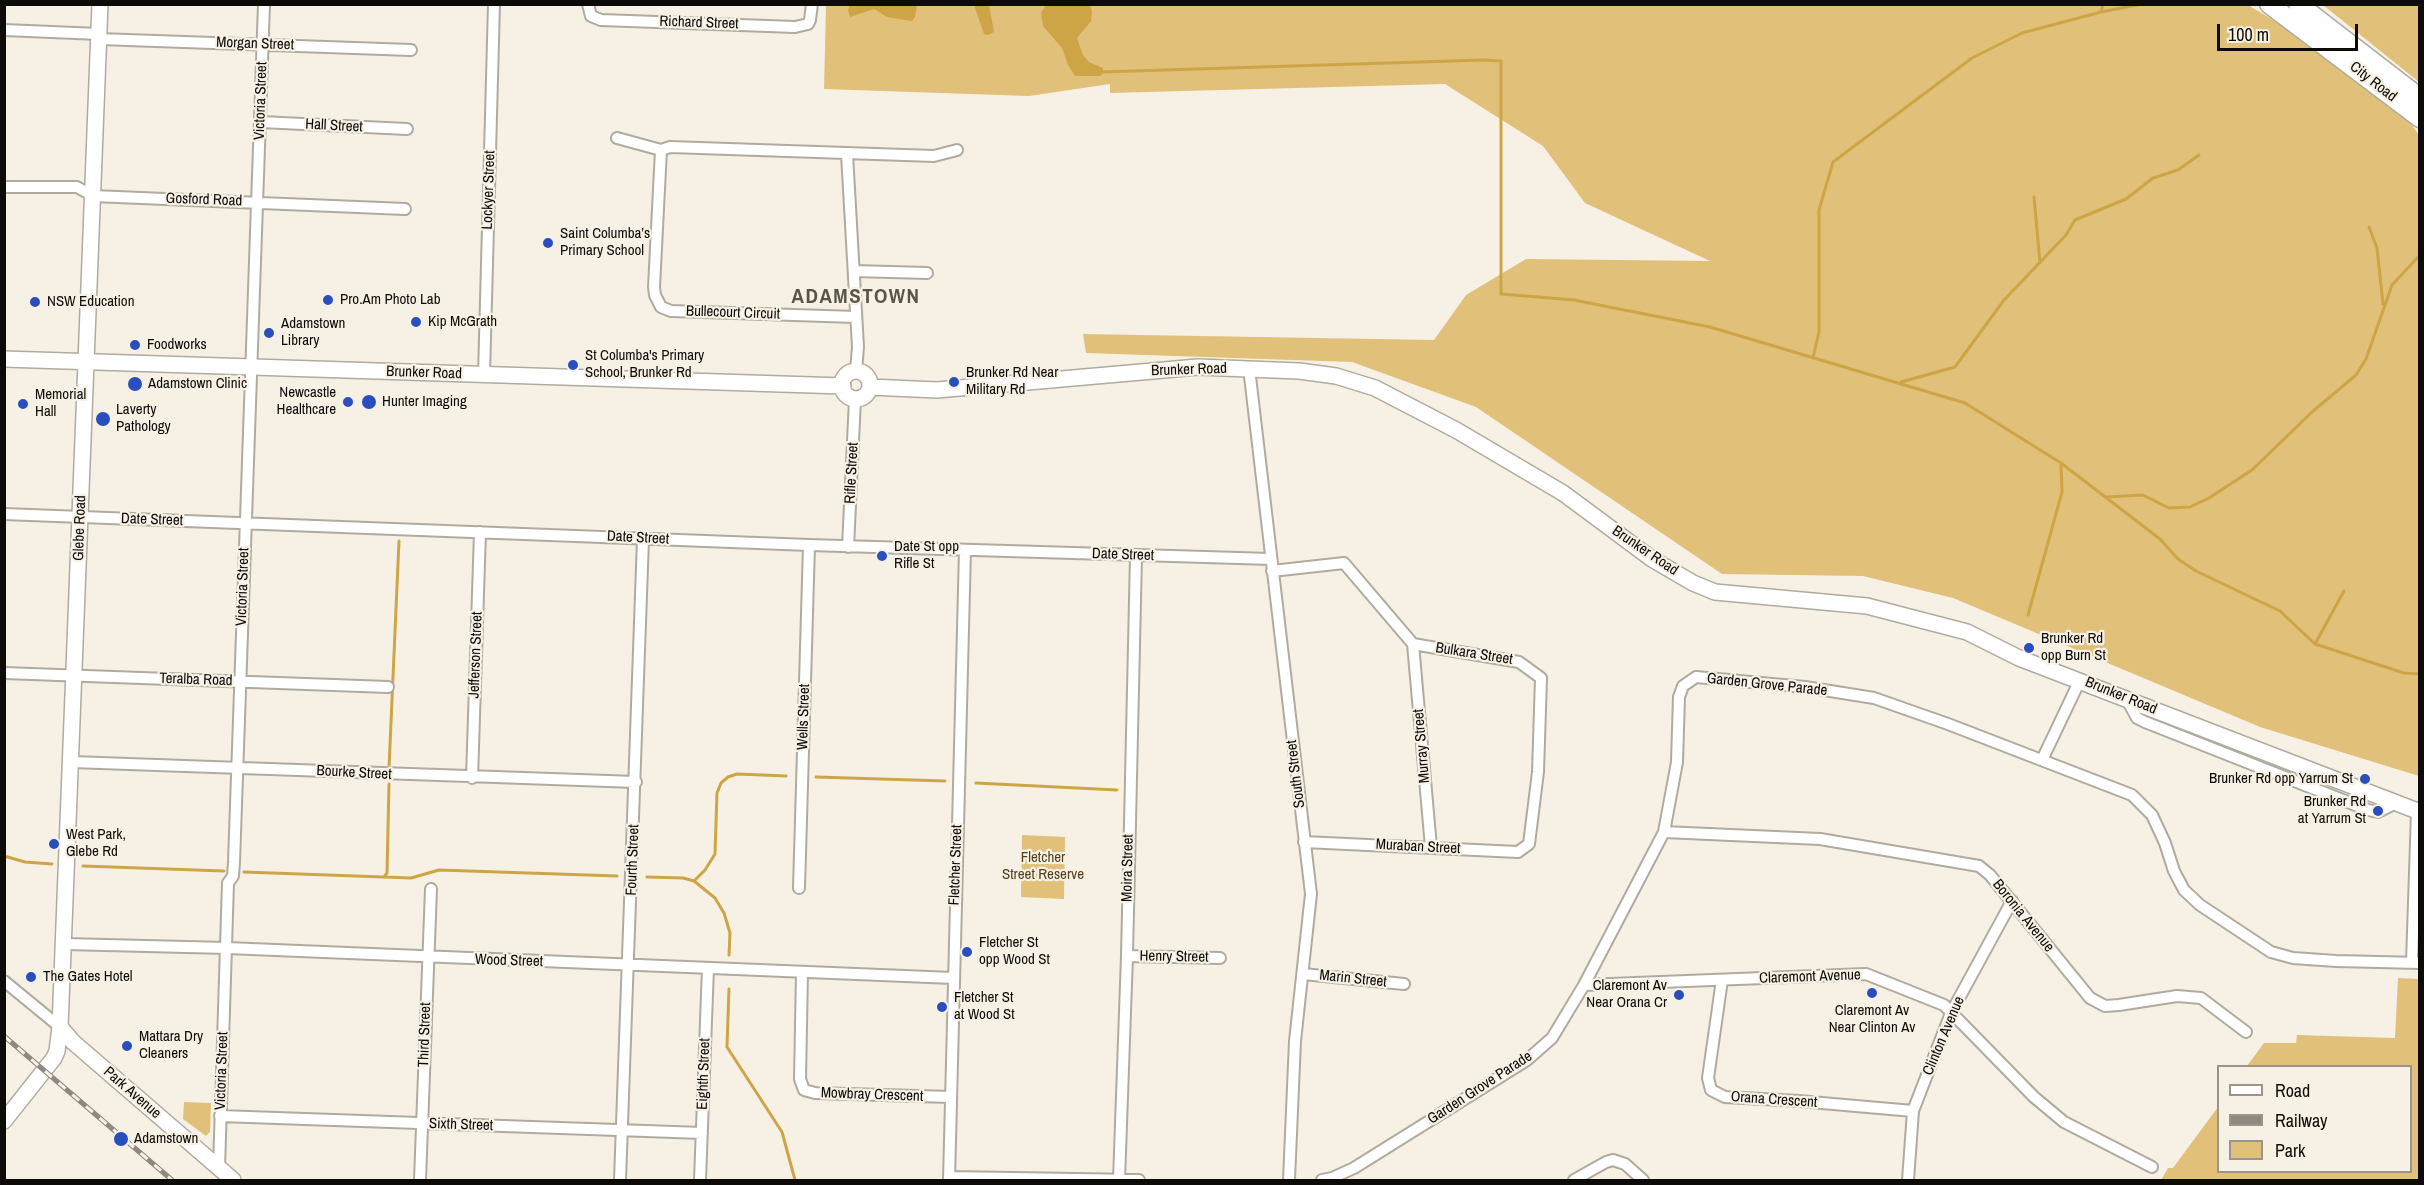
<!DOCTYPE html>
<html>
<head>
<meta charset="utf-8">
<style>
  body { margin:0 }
  #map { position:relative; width:2424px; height:1185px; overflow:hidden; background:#f7f1e5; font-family:"Archivo Narrow",sans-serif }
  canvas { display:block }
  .frame { position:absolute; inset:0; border:6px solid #0d0b07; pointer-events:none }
  .legend { position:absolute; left:2217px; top:1065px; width:195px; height:108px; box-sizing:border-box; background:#f7f1e5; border:2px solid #99958c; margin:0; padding:8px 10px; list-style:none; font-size:18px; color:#0d0b07 }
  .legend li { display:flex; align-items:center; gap:12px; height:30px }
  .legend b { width:30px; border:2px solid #99958c }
  .scale { position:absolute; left:2217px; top:24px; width:141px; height:27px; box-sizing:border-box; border:3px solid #0d0b07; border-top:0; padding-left:8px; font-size:18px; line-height:21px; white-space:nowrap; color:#0d0b07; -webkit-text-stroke:4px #f7f1e5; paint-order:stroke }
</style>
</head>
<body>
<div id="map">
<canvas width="2424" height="1185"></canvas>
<div class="frame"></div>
<ul class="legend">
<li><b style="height:8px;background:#fff"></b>Road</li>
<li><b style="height:8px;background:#8d8981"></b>Railway</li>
<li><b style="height:16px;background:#e1c079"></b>Park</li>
</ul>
<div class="scale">100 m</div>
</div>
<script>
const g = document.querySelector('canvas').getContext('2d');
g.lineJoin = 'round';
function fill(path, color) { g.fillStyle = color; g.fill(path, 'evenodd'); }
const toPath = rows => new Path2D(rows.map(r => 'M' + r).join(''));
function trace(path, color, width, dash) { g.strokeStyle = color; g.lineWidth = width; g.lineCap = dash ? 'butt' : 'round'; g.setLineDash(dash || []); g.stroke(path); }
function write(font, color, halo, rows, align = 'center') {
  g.font = font + ' "Archivo Narrow",sans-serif'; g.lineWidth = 4.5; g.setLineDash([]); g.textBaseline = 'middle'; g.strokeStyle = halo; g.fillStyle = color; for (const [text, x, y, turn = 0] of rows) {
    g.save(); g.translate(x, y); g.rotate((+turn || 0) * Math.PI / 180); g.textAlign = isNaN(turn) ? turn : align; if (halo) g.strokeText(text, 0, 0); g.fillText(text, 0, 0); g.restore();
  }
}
fill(toPath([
  [826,5,2248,5,2301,37,2411,124,2419,135,2419,776,2260,727,1953,598,1863,576,1722,574,1476,407,1352,362,1086,353,1083,334,1434,340,1466,295,1526,259,1710,261,1585,203,1543,146,1445,84,1110,93,1110,84,1029,96,824,89],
  [2323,5,2419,5,2419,82],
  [1022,835,1065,837,1064,899,1021,897],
  [2398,978,2419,979,2419,1180,2161,1180,2168,1168,2173,1168,2218,1107,2218,1172,2410,1172,2410,1066,2247,1066,2264,1043,2296,1043,2297,1035,2395,1038],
  [184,1102,211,1103,210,1132,206,1136,183,1119]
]), '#e1c079');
fill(toPath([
  [850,5,850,4,917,5,915,17,912,21,887,17,874,9,850,17,848,10],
  [974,5,989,5,994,32,988,35,984,34],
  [1046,5,1090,5,1092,12,1091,21,1077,38,1083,55,1089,62,1103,68,1103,73,1100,76,1075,76,1068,65,1062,48,1043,26,1041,13]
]), '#cda547');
trace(toPath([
  [2101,12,2142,4],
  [1101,72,1483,60,1501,61,1501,294,1574,300,1710,327,1965,403,2061,463,2160,539,2178,559,2196,571,2280,611,2315,644,2404,673,2420,674],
  [2034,197,2040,263],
  [2369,227,2377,248,2383,304],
  [1813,358,1819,332,1819,210,1833,162,1972,58,2022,33,2101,12,2103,4],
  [1901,382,1955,367,2004,300,2066,235,2075,220,2126,199,2153,178,2178,170,2199,155],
  [2106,497,2143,495,2169,508,2190,507,2209,498,2252,470,2312,412,2356,375,2366,359,2392,285,2420,255],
  [2028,615,2062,492,2061,463],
  [2315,644,2344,591],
  [389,768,399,541],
  [816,777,945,781],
  [976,783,1117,790],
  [4,856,25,862,52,864],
  [83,866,224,871],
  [244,872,411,878,439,870,617,876],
  [384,877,387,873,389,784],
  [647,877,683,878,694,881,715,898,724,913,730,933,729,955],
  [694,881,705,870,715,854,717,793,721,783,728,777,737,774,786,776],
  [729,989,727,1047,782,1132,795,1180]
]), '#cda547', 3);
const minor = toPath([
  [588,4,591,16,601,20,795,27,808,24,810,20,812,4],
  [4,30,99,34],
  [99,39,411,50],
  [261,122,407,129],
  [617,138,661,150],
  [847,154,858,347,856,371],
  [4,187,77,187,93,196,405,209],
  [854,271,927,273],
  [856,317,671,311,661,307,655,295,654,287,661,150,670,147,934,156,957,150],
  [1249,368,1311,894,1295,1041,1289,1180],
  [484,375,494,4],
  [4,514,809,545,1271,559],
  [848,547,855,399],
  [1272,571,1344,563,1413,644,1519,662,1541,678,1538,772,1529,844,1518,852,1304,842],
  [1413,644,1431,847],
  [4,673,388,687],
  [2126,698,2137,718,2145,722,2368,810,2378,812,2396,803],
  [2042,760,2080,680],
  [72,762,636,782],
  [472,778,480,532],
  [1664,832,1820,839,1979,866,1990,875,2090,998,2105,1006,2119,1005,2177,996,2201,998,2246,1032],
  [799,888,809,545],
  [65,944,227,948,953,978],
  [1127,956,1220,958],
  [2412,962,2417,812],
  [802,972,800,1079,804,1090,815,1093,951,1097],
  [1303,974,1404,984],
  [1722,980,1708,1078,1711,1090,1725,1097,1799,1101,1913,1111],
  [4,981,60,1027],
  [1584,985,1866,974,1944,1005,2034,1097,2064,1122,2152,1167],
  [220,1116,702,1133],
  [219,1168,228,883,233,876,234,862,264,4],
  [949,1177,1139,1180],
  [420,1180,431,889],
  [620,1180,643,539],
  [700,1180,708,968],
  [949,1180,965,550],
  [1119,1180,1127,956,1136,556],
  [1322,1180,1332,1178,1354,1168,1527,1060,1552,1038,1584,985,1664,832,1677,762,1679,697,1683,686,1696,677,1805,687,1874,698,1948,724,2132,795,2152,815,2165,843,2174,871,2184,890,2200,905,2271,952,2293,958,2336,961,2420,963],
  [1574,1180,1606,1162,1613,1160,1625,1164,1643,1180],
  [1908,1180,1913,1111,1951,1013,2012,901]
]);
const secondary = toPath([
  [4,359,843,386],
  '842 385a14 14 0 1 1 28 0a14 14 0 1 1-28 0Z',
  [870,387,937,390,1198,367,1299,371,1336,376,1375,388,1456,430,1563,493,1652,559,1693,583,1715,592,1867,606,1967,632,2019,658,2420,812],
  [60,1027,73,1042,233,1180],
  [4,1121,54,1058,57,1051,60,1027,100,4]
]);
const trunk = toPath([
  [2269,4,2420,118],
  [2298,4,2420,98]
]);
trace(minor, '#b0ab9f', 14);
trace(secondary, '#b0ab9f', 18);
trace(trunk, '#b0ab9f', 21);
trace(minor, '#fff', 10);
trace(secondary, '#fff', 15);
trace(trunk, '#fff', 18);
const rail = toPath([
  [4,1036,172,1180]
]);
trace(rail, '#8d8981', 5);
trace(rail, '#f7f1e5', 3, [9]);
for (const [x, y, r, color] of [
  [548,243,6,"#2b4ebd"],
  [328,300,6,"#2b4ebd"],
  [35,302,6,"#2b4ebd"],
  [416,322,6,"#2b4ebd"],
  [269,333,6,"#2b4ebd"],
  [135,345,6,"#2b4ebd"],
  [573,365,6,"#2b4ebd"],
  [954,382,6,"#2b4ebd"],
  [135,384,8,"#2b4ebd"],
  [348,402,6,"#2b4ebd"],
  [369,402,8,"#2b4ebd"],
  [23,404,6,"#2b4ebd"],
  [103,419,8,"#2b4ebd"],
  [882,556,6,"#2b4ebd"],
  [2029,648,6,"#2b4ebd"],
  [2365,779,6,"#2b4ebd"],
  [2378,811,6,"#2b4ebd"],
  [54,844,6,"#2b4ebd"],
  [967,952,6,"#2b4ebd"],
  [31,977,6,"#2b4ebd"],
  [1872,993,6,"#2b4ebd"],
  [1679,995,6,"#2b4ebd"],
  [942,1007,6,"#2b4ebd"],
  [127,1046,6,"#2b4ebd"],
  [121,1139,8,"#2b4ebd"]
]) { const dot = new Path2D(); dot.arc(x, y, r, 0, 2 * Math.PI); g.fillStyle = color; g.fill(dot); trace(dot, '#f7f1e5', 2); }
write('15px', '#0d0b07', '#f7f1e5', [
  ["Richard Street",699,23,2],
  ["Morgan Street",255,44,2],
  ["City Road",2373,82,38],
  ["Victoria Street",261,101,-88],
  ["Hall Street",334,126,3],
  ["Lockyer Street",489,190,-88],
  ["Gosford Road",204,200,2],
  ["Bullecourt Circuit",733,313,2],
  ["Brunker Road",1189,370,-2],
  ["Brunker Road",424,373,2],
  ["Rifle Street",852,473,-87],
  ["Date Street",152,520,2],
  ["Glebe Road",80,528,-88],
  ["Date Street",638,538,3],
  ["Brunker Road",1645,551,34],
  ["Date Street",1123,555,2],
  ["Victoria Street",243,587,-88],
  ["Bulkara Street",1474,654,9],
  ["Jefferson Street",476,655,-88],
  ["Teralba Road",196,680,2],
  ["Garden Grove Parade",1767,685,6],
  ["Brunker Road",2121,696,22],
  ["Wells Street",804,717,-88],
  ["Murray Street",1422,746,-95],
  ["Bourke Street",354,773,3],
  ["South Street",1296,774,-97],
  ["Muraban Street",1418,847,3],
  ["Fourth Street",633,860,-88],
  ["Fletcher Street",956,865,-88],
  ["Moira Street",1128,868,-89],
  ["Boronia Avenue",2023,916,51],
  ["Henry Street",1174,957,1],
  ["Wood Street",509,961,2],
  ["Claremont Avenue",1810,977,-2],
  ["Marin Street",1353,979,6],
  ["Third Street",425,1035,-88],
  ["Clinton Avenue",1944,1036,-67],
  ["Victoria Street",222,1071,-88],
  ["Eighth Street",704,1074,-88],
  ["Garden Grove Parade",1480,1088,-33],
  ["Park Avenue",132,1093,41],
  ["Mowbray Crescent",872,1095,2],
  ["Orana Crescent",1774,1100,4],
  ["Sixth Street",461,1125,2]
]);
write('15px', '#0d0b07', '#f7f1e5', [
  ["Saint Columba’s",560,234],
  ["Primary School",560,251],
  ["Pro.Am Photo Lab",340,300],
  ["NSW Education",47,302],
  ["Kip McGrath",428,322],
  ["Adamstown",281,324],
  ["Library",281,341],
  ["Foodworks",147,345],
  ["St Columba's Primary",585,356],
  ["School, Brunker Rd",585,373],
  ["Brunker Rd Near",966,373],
  ["Military Rd",966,390],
  ["Adamstown Clinic",148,384],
  ["Newcastle",336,393,"right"],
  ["Healthcare",336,410,"right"],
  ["Memorial",35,395],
  ["Hall",35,412],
  ["Hunter Imaging",382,402],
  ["Laverty",116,410],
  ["Pathology",116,427],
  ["Date St opp",894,547],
  ["Rifle St",894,564],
  ["Brunker Rd",2041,639],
  ["opp Burn St",2041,656],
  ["Brunker Rd opp Yarrum St",2353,779,"right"],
  ["Brunker Rd",2366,802,"right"],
  ["at Yarrum St",2366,819,"right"],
  ["West Park,",66,835],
  ["Glebe Rd",66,852],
  ["Fletcher St",979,943],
  ["opp Wood St",979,960],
  ["The Gates Hotel",43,977],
  ["Claremont Av",1667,986,"right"],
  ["Near Orana Cr",1667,1003,"right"],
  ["Fletcher St",954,998],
  ["at Wood St",954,1015],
  ["Claremont Av",1872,1011,"center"],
  ["Near Clinton Av",1872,1028,"center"],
  ["Mattara Dry",139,1037],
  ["Cleaners",139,1054],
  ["Adamstown",134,1139]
], 'left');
write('15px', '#52411a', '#f7f1e5', [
  ["Fletcher",1043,858],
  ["Street Reserve",1043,875]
]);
g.letterSpacing = '1.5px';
write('bold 21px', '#595449', '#f7f1e5', [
  ["ADAMSTOWN",856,297]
]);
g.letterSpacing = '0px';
</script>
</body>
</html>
